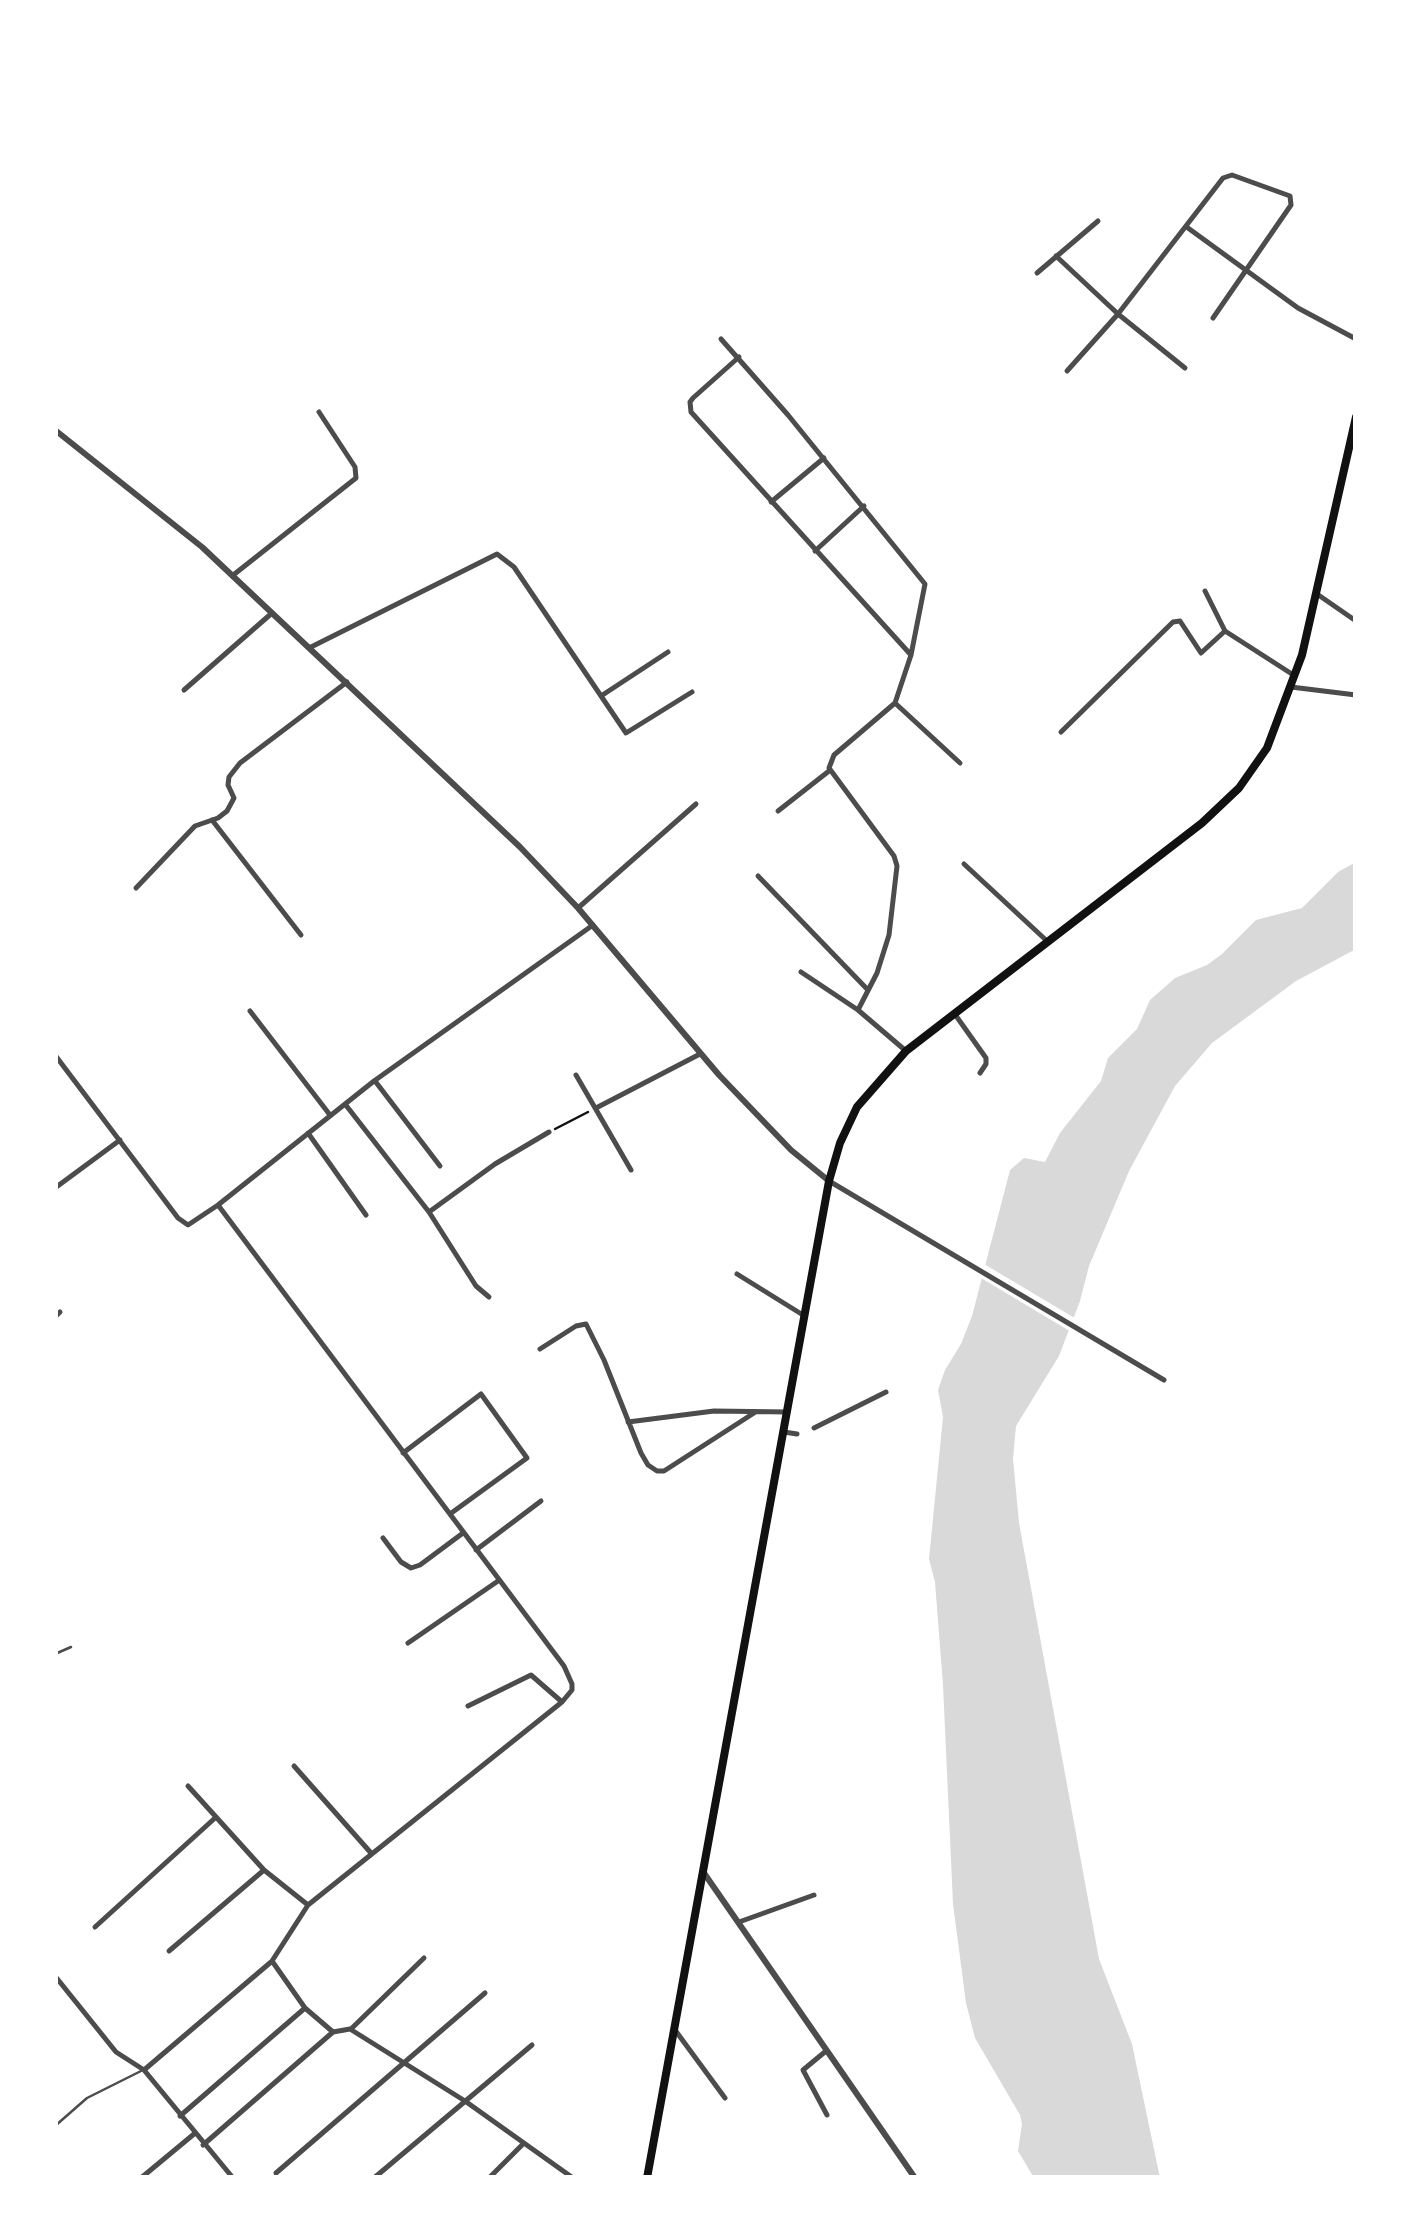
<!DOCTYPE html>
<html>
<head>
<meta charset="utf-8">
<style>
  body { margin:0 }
  #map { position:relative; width:1411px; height:2233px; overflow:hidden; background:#fff; font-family:Quicksand,sans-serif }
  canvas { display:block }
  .frame { position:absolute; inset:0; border:58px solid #fff; pointer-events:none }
</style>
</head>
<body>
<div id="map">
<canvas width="1411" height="2233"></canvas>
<div class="frame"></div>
</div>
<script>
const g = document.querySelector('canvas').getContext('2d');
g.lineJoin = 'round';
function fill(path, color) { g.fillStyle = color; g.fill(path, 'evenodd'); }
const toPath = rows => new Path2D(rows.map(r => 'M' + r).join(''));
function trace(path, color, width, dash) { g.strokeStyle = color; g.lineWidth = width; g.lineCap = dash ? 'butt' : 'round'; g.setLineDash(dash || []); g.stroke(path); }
fill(toPath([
  [1356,862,1356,949,1296,981,1212,1043,1175,1086,1129,1171,1089,1266,1080,1301,1059,1356,1016,1426,1013,1459,1019,1523,1099,1959,1132,2044,1160,2178,1034,2178,1018,2151,1022,2124,1020,2115,975,2038,966,2003,953,1904,943,1685,935,1582,929,1559,943,1417,938,1390,945,1370,961,1344,972,1316,1010,1170,1024,1158,1045,1162,1060,1133,1101,1081,1108,1058,1137,1029,1150,1000,1175,978,1207,965,1222,954,1256,920,1302,908,1338,872]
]), '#d9d9d9');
fill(toPath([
  [979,1261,1078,1320,1073,1333,976,1275]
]), '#fff');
trace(toPath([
  [555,1129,588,1112]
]), '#111', 2.5);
trace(toPath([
  [55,1654,71,1647],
  [55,2126,87,2098,141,2071]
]), '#4c4c4c', 2.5);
trace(toPath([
  [1188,228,1298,308,1356,339],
  [1056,256,1118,314,1185,368],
  [1037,273,1098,221],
  [721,339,788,415,925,584,911,655,895,703,834,755,829,768,894,856,897,866,889,935,877,973,858,1010,906,1051],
  [739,357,693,398,690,402,691,412,911,655],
  [1067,371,1118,314,1223,178,1232,175,1290,196,1291,205,1213,318],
  [771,502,824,458],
  [815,551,864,506],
  [232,576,356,478,355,467,319,412],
  [1205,591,1225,631,1295,676],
  [1317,594,1356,621],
  [311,647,497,554,514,567,626,733,692,692],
  [1291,687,1356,695],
  [184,690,272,613],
  [601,696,668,652],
  [895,703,960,763],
  [1061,732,1173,622,1180,621,1201,653,1225,631],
  [778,811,829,771],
  [212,820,301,935],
  [964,864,1047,941],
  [758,876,867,989],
  [136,888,195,826,218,818,227,811,234,798,228,785,229,777,240,763,347,682],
  [578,908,696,804],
  [801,972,858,1010],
  [250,1011,330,1115],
  [954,1013,986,1058,986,1064,980,1073],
  [55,1055,178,1218,188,1225,218,1205,374,1081,593,925],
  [576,1075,631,1170],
  [375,1081,440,1166],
  [345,1104,429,1212,476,1286,489,1297],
  [596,1108,700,1054],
  [308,1133,366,1215],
  [829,1181,1164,1380],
  [55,1188,120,1140],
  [218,1205,564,1666,572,1684,572,1690,562,1702,308,1905,272,1961,305,2008,333,2032,350,2029,465,2101,573,2178],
  [429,1212,495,1164,549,1132],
  [737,1274,803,1315],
  [55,1317,60,1312],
  [540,1349,576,1326,586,1324,604,1360,641,1453,648,1465,657,1471,664,1471,754,1413],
  [628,1422,714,1411,788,1412],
  [814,1428,886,1392],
  [784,1432,797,1434],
  [403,1453,481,1394,527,1458,450,1514],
  [383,1538,401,1562,411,1568,420,1565,463,1533],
  [476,1550,541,1501],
  [408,1643,498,1581],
  [468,1706,531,1675,562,1702],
  [294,1766,371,1853],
  [188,1786,264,1870,308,1905],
  [739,1922,814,1895],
  [95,1927,215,1818],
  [169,1951,264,1870],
  [55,1976,116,2052,144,2070,233,2178],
  [351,2029,424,1958],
  [675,2030,725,2098],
  [826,2051,803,2070,827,2115],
  [144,2070,271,1962],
  [180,2116,305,2008],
  [203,2145,333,2032],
  [276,2173,485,1993],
  [141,2178,194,2134],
  [374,2178,532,2045],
  [489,2178,522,2145]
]), '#4c4c4c', 5);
trace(toPath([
  [55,430,202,547,520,847,578,908,719,1075,791,1150,829,1181],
  [704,1873,915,2178]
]), '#4c4c4c', 6);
trace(toPath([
  [647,2178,829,1181,840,1143,857,1107,906,1051,1202,823,1239,788,1267,748,1302,655,1356,417]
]), '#111', 8);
</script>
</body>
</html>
